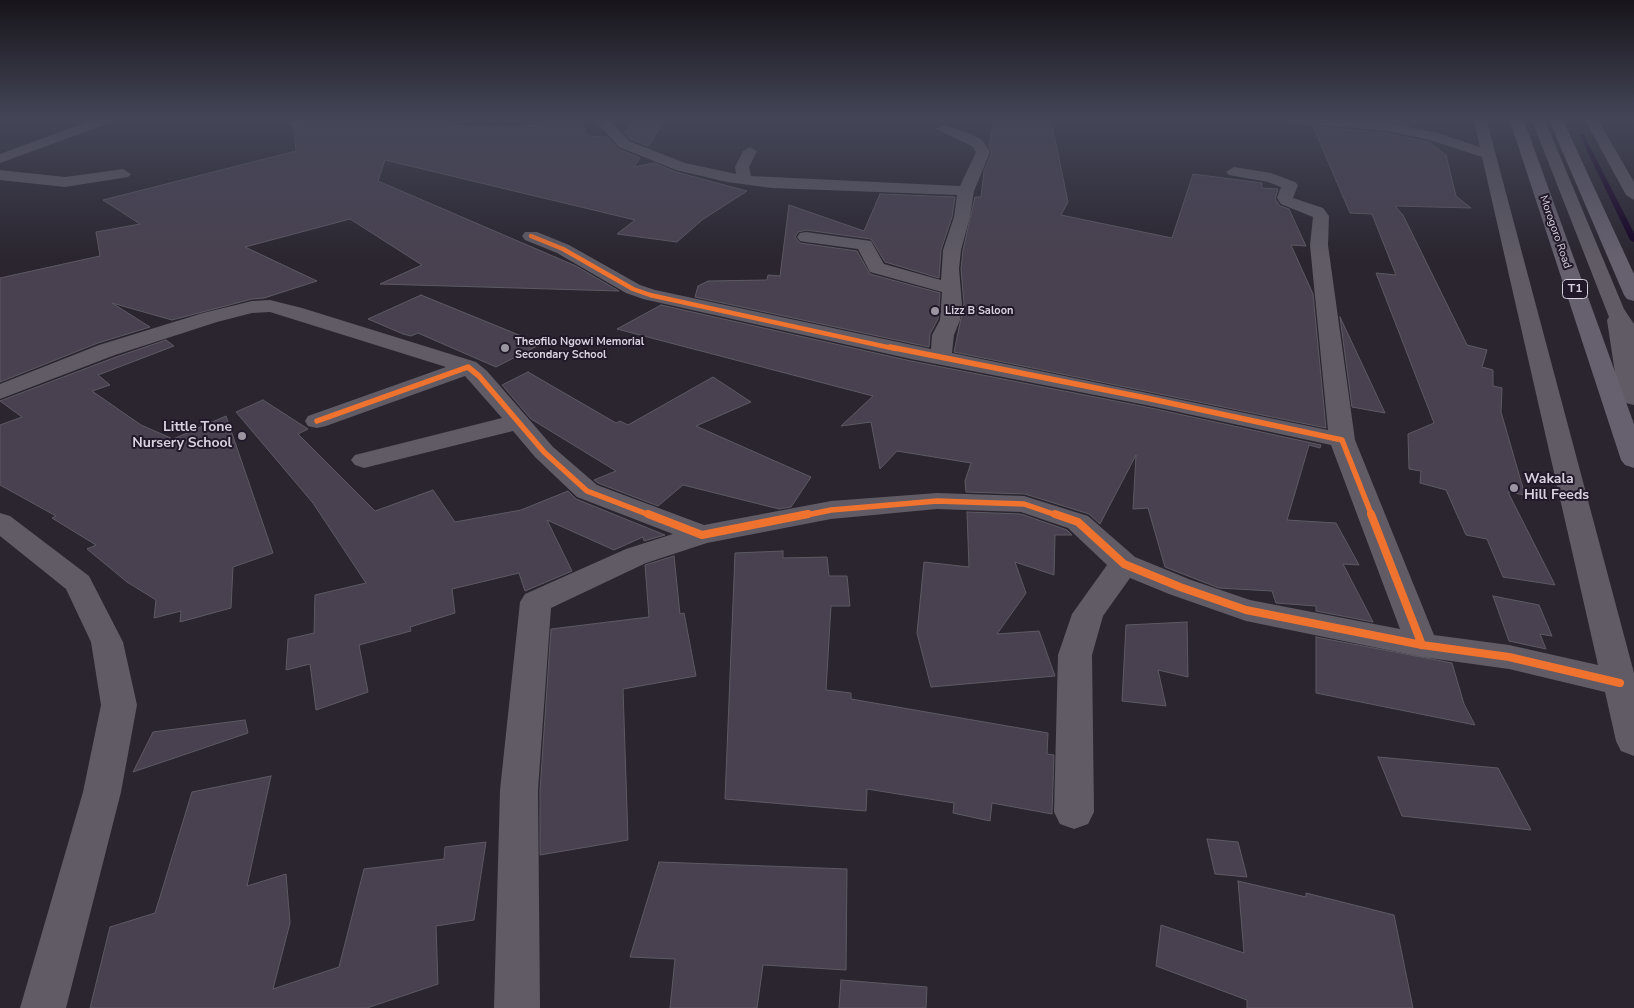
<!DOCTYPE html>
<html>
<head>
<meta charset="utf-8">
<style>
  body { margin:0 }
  canvas { display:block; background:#2a252f }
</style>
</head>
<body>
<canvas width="1634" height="1008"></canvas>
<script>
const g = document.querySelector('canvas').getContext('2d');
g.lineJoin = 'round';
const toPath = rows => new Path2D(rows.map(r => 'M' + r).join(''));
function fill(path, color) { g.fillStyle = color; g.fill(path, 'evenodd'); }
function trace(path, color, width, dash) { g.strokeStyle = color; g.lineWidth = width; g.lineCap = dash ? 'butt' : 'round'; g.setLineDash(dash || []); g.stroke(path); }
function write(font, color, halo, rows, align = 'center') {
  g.font = font + ' "Nunito Sans",sans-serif'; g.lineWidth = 4; g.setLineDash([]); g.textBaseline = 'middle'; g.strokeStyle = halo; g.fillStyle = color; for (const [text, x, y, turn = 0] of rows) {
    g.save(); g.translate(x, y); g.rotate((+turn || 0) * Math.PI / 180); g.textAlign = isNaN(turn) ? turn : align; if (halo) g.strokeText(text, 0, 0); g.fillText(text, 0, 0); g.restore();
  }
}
fill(toPath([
  [1579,134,1584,135,1634,233,1634,242,1630,240,1579,134]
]), '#160325');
const building = toPath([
  [636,118,667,118,648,146,630,139,624,133,636,118],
  [1350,118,1400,118,1409,126,1386,121,1350,118],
  [321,119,399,121,404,119,477,127,523,126,581,121,588,136,607,137,618,149,640,158,634,167,654,163,676,172,747,191,702,220,677,242,617,234,635,220,385,160,378,181,576,266,619,291,380,284,422,265,350,219,245,247,317,281,264,298,252,299,172,320,112,303,150,327,98,343,0,382,0,278,100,256,96,232,140,224,103,200,296,151,294,129,319,123,321,119],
  [994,120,1051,120,1068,202,1061,215,1172,238,1193,174,1262,183,1262,188,1278,189,1275,199,1280,206,1289,209,1306,246,1291,245,1313,294,1326,428,954,352,964,304,961,269,963,250,975,197,981,197,984,171,992,153,989,147,994,120],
  [1313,126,1386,133,1429,142,1446,155,1456,196,1471,208,1395,206,1403,215,1467,345,1487,350,1482,367,1493,370,1493,386,1502,388,1501,412,1525,495,1508,492,1555,585,1503,577,1487,539,1466,535,1446,490,1420,483,1421,471,1409,469,1408,434,1434,423,1376,273,1396,275,1372,214,1350,213,1313,126],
  [880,194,955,197,952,217,941,250,939,278,885,262,871,239,806,230,798,232,795,237,800,243,857,251,870,274,940,293,938,319,930,334,929,347,695,297,698,286,708,281,767,280,768,275,780,276,789,205,864,231,880,194],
  [421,295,541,344,496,367,418,333,411,336,403,334,368,319,421,295],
  [661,305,911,361,1151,408,1321,445,1320,448,1309,445,1287,520,1336,523,1359,565,1343,564,1373,622,1316,611,1316,606,1276,603,1272,591,1219,588,1165,567,1148,508,1133,509,1136,455,1100,524,1089,514,1025,494,966,492,965,481,971,463,897,451,880,469,871,422,841,426,873,396,617,329,661,305],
  [1340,317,1385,413,1352,407,1340,317],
  [166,340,174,346,98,375,110,385,92,391,141,425,173,439,226,416,273,553,233,567,231,608,180,622,181,611,154,618,156,600,127,582,87,549,96,545,52,518,56,516,0,485,0,425,22,417,0,401,116,357,166,340],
  [528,372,616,423,620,421,628,425,713,377,751,402,696,426,811,477,791,507,779,509,683,485,658,506,598,483,594,480,616,471,531,419,502,385,528,372],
  [263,400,308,429,298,434,375,511,433,490,455,522,521,510,568,491,576,499,665,535,644,541,643,537,614,550,547,520,572,571,525,591,519,573,452,589,455,613,410,627,411,631,359,645,368,692,316,710,310,664,286,670,288,639,314,633,315,595,366,583,313,503,236,412,263,400],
  [967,512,1021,514,1067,530,1072,535,1055,535,1054,575,1015,562,1026,593,997,634,1039,631,1055,676,931,687,917,633,924,562,969,567,967,512],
  [783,551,783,558,827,557,829,576,847,576,850,606,831,606,826,690,851,693,851,699,1048,733,1047,754,1054,755,1052,814,992,803,990,821,953,813,954,803,867,789,866,811,725,799,735,553,783,551],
  [674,556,680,614,684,613,696,676,623,689,628,840,540,855,540,790,551,629,649,617,645,565,674,556],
  [1493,596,1539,605,1552,636,1540,634,1546,649,1509,641,1493,596],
  [1187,622,1188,677,1158,670,1166,706,1122,701,1126,625,1187,622],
  [1316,637,1452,663,1464,704,1475,725,1316,693,1316,637],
  [245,720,248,733,133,772,153,732,245,720],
  [1378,757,1498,768,1531,830,1402,816,1378,757],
  [271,776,247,886,286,874,290,923,273,989,339,967,364,869,444,859,445,847,486,842,474,920,436,926,438,984,367,1008,90,1008,110,927,155,913,192,792,271,776],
  [1207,839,1238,842,1247,877,1215,874,1207,839],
  [659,862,847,869,846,970,763,965,757,1008,670,1008,675,959,630,957,659,862],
  [1238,881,1306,897,1306,893,1394,915,1413,1008,1247,1008,1247,1000,1156,966,1161,925,1244,953,1238,881],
  [841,980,927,987,926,1008,839,1008,841,980]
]);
fill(building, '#494150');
trace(building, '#5d5962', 1);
fill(toPath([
  [98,118,117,118,115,121,0,163,0,154,98,118],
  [300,118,320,118,318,121,295,128,288,124,300,118],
  [593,118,607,118,629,141,685,163,727,172,736,174,735,167,743,151,750,147,757,151,749,167,751,176,960,186,976,152,972,146,936,129,943,125,969,133,982,140,990,152,974,191,970,217,961,250,959,269,962,304,960,320,954,335,952,353,1328,430,1310,245,1313,217,1281,204,1277,198,1281,187,1268,182,1229,175,1226,172,1234,167,1271,173,1295,182,1298,185,1293,198,1323,208,1329,216,1328,245,1355,440,1434,635,1509,645,1598,665,1482,157,1430,140,1386,131,1287,122,1280,118,1330,118,1386,123,1438,133,1480,147,1473,118,1486,118,1634,673,1634,756,1621,751,1616,741,1605,692,1509,669,1422,657,1246,621,1169,594,1130,578,1103,616,1092,655,1094,812,1088,824,1074,829,1060,824,1054,812,1058,655,1072,614,1107,565,1068,528,1021,512,937,509,831,519,707,543,646,563,551,608,538,790,540,1008,494,1008,500,790,520,602,525,594,626,549,673,534,577,497,535,457,513,431,364,468,355,465,351,460,355,455,502,418,465,376,326,426,317,428,308,426,305,421,308,416,446,367,270,312,252,313,217,322,115,355,0,399,0,384,99,345,203,313,252,301,270,300,302,308,476,362,487,371,553,447,597,485,704,525,831,501,937,493,1024,496,1088,516,1135,557,1191,580,1250,600,1400,629,1331,445,1151,406,911,359,643,299,626,293,557,253,525,240,522,236,525,232,537,232,569,245,640,285,655,290,931,349,932,335,940,320,942,292,870,272,858,249,806,242,800,241,797,237,800,233,806,232,871,241,884,264,941,280,943,250,954,217,957,195,772,188,727,182,676,170,619,147,593,118],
  [1531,118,1544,118,1624,309,1634,324,1634,405,1626,403,1622,398,1615,373,1607,320,1609,317,1531,118],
  [1584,118,1597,118,1634,182,1634,200,1626,195,1584,118],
  [123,169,131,174,128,177,65,187,0,180,0,170,65,177,123,169],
  [0,513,10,516,89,576,123,642,137,705,121,792,66,1008,20,1008,83,792,101,705,91,642,66,589,0,536,0,513]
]), '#605b65');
fill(toPath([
  [1509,118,1523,118,1634,424,1634,468,1625,465,1621,460,1509,118],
  [1548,118,1562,118,1634,274,1634,301,1627,299,1624,295,1548,118]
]), '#67616f');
trace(toPath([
  [531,236,563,249,633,289,650,295,896,349]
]), '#ef722f', 4.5);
trace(toPath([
  [890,347,1151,399,1342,440,1372,516],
  [317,421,468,367,479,376,544,452,587,491,652,516],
  [802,516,831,510,937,501,1024,504,1059,516]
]), '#ef722f', 5.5);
trace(toPath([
  [648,514,702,535,808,514],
  [1055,514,1078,522,1124,564,1180,587,1246,610,1422,645,1509,657,1620,683],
  [1371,514,1422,645]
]), '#ef722f', 8);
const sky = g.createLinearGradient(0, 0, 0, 259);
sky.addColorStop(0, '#17141a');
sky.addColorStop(0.46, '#444658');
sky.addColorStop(1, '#44465800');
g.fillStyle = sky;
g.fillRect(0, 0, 1634, 259);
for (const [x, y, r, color] of [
  [935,311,5,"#9a95a1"],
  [505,348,5,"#9a95a1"],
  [242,436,5,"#9a95a1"],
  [1514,488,5,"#9a95a1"]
]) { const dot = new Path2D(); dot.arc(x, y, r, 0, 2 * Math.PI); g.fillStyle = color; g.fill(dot); trace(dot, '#211829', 2); }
write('11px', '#d7d2de', '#211829', [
  ["Morogoro Road",1555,232,71]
]);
write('bold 11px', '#d7d2de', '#211829', [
  ["Lizz B Saloon",945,311],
  ["Theofilo Ngowi Memorial",515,342],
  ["Secondary School",515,355]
], 'left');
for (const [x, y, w] of [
  [1575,289,25]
]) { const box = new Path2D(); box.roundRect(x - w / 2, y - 9.5, w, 19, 4); g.fillStyle = '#211829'; g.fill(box); trace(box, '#d7d2de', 1); }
write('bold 12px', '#d7d2de', null, [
  ["T1",1575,289]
]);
write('bold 14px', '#d7d2de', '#211829', [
  ["Little Tone",232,428],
  ["Nursery School",232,444],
  ["Wakala",1524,480,"left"],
  ["Hill Feeds",1524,496,"left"]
], 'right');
</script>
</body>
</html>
